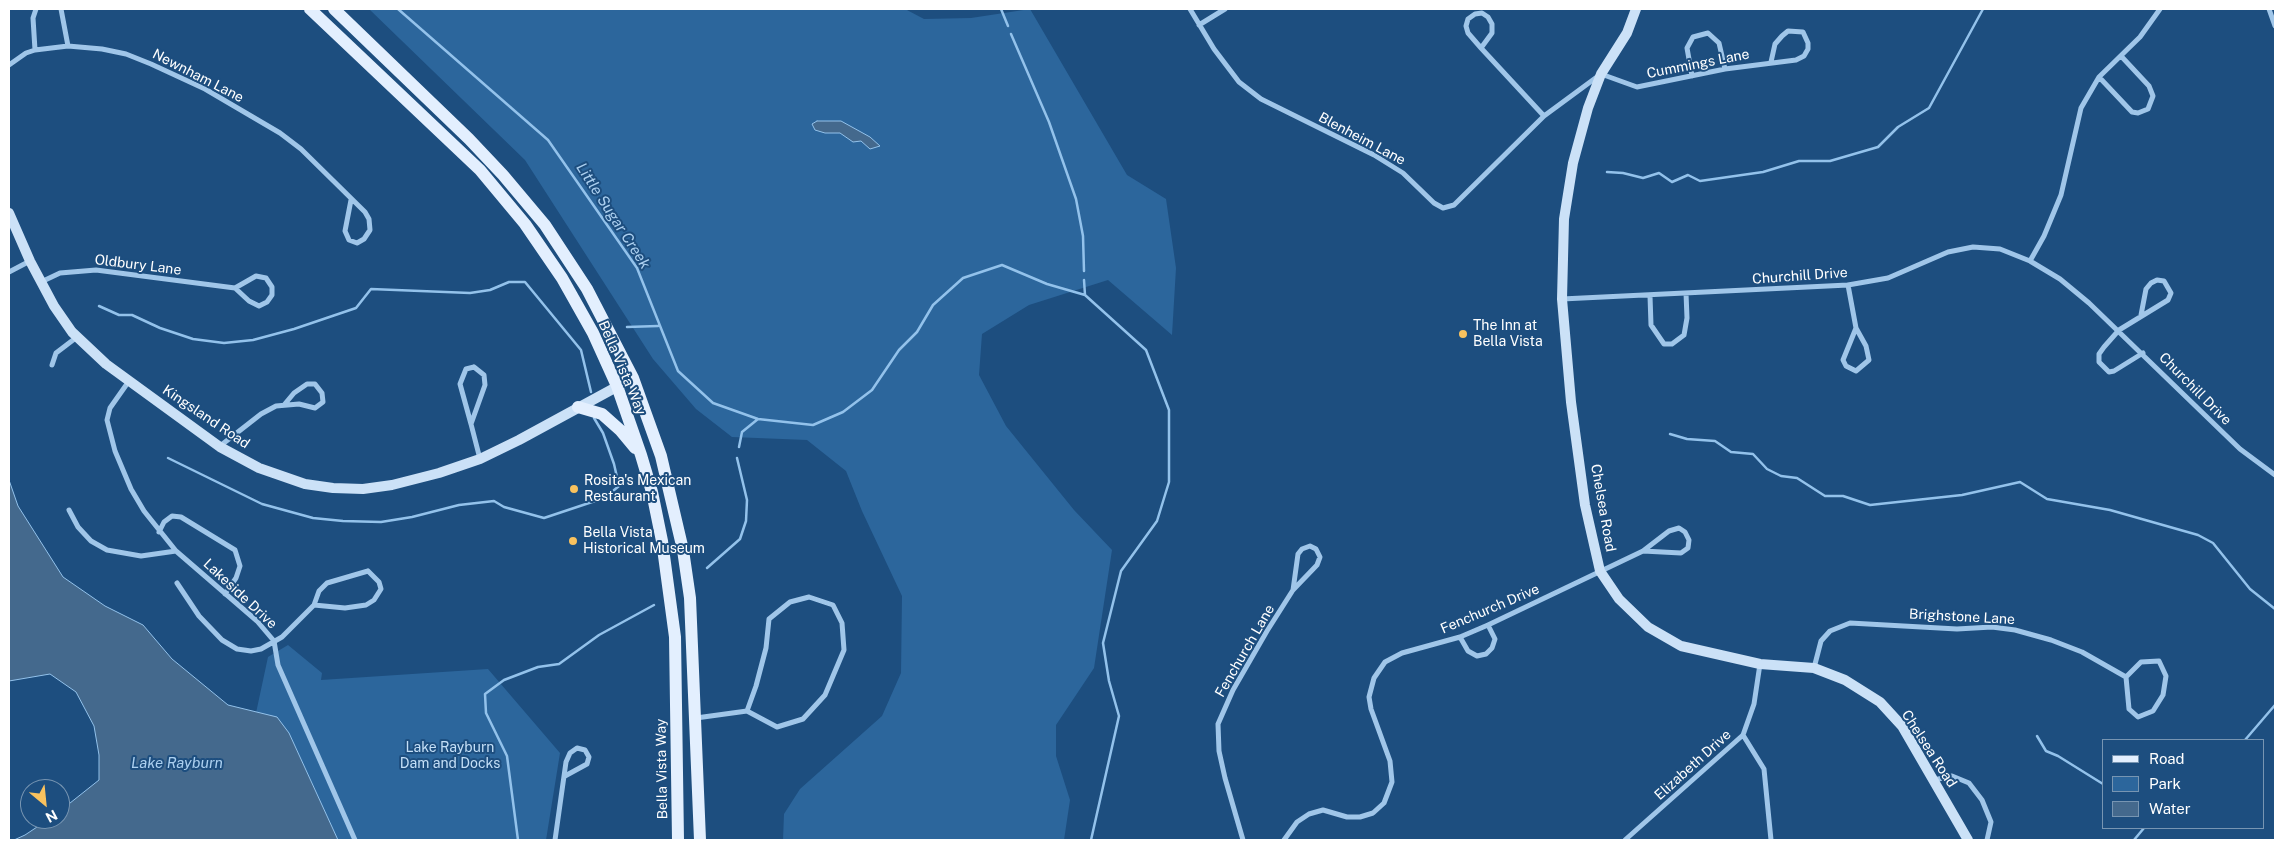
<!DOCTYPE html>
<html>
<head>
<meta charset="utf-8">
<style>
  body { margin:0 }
  #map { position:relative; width:2284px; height:849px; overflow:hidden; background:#1d4e7f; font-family:"Public Sans",sans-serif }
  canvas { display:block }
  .frame { position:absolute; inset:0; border:10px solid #fff; pointer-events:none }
  .legend { position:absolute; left:2102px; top:739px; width:162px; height:90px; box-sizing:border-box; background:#1d4e7f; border:1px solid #7795b2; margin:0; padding:6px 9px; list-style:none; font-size:15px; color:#fff }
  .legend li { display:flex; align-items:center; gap:10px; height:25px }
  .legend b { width:25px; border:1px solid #7795b2 }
  .north { position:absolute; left:20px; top:779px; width:50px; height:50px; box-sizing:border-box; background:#1d4e7f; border:1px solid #7795b2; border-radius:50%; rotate:152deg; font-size:14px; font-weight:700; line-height:20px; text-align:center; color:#fff }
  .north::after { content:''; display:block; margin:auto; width:18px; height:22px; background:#f9c25e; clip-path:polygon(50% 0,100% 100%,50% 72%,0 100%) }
</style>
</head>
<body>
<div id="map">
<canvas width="2284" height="849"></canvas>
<div class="frame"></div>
<ul class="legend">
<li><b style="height:6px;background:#e3effe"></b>Road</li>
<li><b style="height:14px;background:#2c669c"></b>Park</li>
<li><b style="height:14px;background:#44698d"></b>Water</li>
</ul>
<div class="north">N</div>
</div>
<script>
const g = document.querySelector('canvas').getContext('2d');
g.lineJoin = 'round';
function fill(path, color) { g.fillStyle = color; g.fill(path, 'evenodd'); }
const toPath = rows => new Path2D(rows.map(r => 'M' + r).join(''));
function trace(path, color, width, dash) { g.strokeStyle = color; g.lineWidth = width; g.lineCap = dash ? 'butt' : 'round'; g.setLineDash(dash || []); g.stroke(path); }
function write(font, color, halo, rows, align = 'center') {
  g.font = font + ' "Public Sans",sans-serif'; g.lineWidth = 4; g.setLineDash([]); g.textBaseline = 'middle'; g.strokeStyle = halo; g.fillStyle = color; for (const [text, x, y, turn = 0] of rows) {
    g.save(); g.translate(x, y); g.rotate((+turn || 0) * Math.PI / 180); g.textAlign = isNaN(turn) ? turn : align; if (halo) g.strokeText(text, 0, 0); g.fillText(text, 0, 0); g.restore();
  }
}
fill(toPath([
  [369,9,905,9,924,19,971,18,1030,9,1127,175,1166,199,1176,268,1172,335,1108,280,1029,305,982,334,979,375,1006,426,1074,510,1112,550,1094,668,1056,725,1056,756,1070,800,1064,840,783,840,784,814,800,789,882,716,901,673,902,596,862,511,846,471,807,440,732,437,696,409,653,359,525,160],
  [288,645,322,673,321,680,488,669,560,753,546,840,338,840,289,733,256,713,268,657]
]), '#2c669c');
const water = toPath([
  [817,121,841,121,870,137,880,146,870,149,861,141,853,142,840,133,825,133,815,130,812,124,817,121],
  [9,480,18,506,63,577,105,606,143,625,172,659,228,705,277,717,289,733,338,840,14,840,25,835,49,819,60,819,60,811,99,780,99,755,94,726,76,692,50,674,9,681,9,480]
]);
fill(water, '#44698d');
trace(water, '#93c2eb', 1);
trace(toPath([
  [398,9,548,140,637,268,678,371,713,403,758,419,813,425,843,412,872,390,899,350,917,332,933,305,963,278,1002,265,1047,284,1085,295,1146,350,1169,410,1169,482,1157,521,1121,571,1103,643,1109,681,1119,716,1091,840],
  [1001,9,1008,26],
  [1011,34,1049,122,1076,199,1083,236,1084,271],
  [1607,172,1623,173,1643,178,1659,173,1672,182,1688,175,1700,181,1763,172,1799,161,1830,161,1878,147,1898,127,1929,108,1983,9],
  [1084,280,1085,295],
  [99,306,119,315,132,315,160,328,193,339,224,343,253,340,294,329,356,308,371,289,470,293,490,290,509,282,525,282,581,350,591,392],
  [627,327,658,326],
  [594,418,603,433,614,464,619,486,608,495],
  [1670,434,1687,439,1715,441,1731,452,1753,454,1767,469,1781,476,1797,478,1825,496,1843,496,1870,505,1962,495,2020,482,2047,499,2110,510,2198,535,2213,543,2250,589,2275,609],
  [739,447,742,432,758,419],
  [168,458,262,504,313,518,343,521,381,522,412,517,459,505,494,501,504,507,544,518,595,501],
  [707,568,740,539,746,521,747,500,737,458],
  [2037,736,2046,751,2058,756,2103,784],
  [2245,740,2275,705],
  [518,840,507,756,486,713,485,694,504,680,538,667,559,664,599,635,654,605],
  [2134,840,2144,828]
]), '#93c2eb', 2.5);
trace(toPath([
  [61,9,68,46],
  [1190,9,1214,49,1239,82,1261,99,1374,155,1403,173,1434,203,1443,208,1454,205,1544,116,1601,74,1637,87,1725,69,1796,60,1804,56,1808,49,1808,43,1803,32,1788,31,1782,36,1775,44,1771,62],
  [2269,9,2275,26],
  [1199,25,1225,9],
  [1481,48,1468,33,1466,26,1468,19,1475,14,1482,13,1488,17,1492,24,1492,33,1481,48,1544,116],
  [35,50,33,18,36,9],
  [9,65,26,53,35,50,68,46,102,49,126,54,151,64,205,89,280,133,301,149,365,212,369,219,370,230,364,239,357,243,349,240,345,231,351,200],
  [1692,76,1687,48,1693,37,1708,33,1719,43,1725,69],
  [2099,77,2132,112,2138,113,2148,109,2153,96,2149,86,2121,56],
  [2030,261,2044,236,2061,195,2081,108,2099,77,2140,37,2160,9],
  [9,272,30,261],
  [41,282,60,273,96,270,235,288,249,301,259,306,267,302,272,295,272,287,266,278,256,276,235,288],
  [1848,285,1856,328,1843,360,1846,366,1856,371,1869,360,1866,346,1856,328],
  [1650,296,1651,325,1664,344,1672,344,1684,335,1687,318,1686,293],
  [1562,299,1848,285,1888,278,1948,252,1973,247,2000,249,2030,261,2060,279,2089,303,2240,449,2275,475],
  [2141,315,2146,289,2151,283,2157,280,2164,281,2171,293,2168,300,2119,330,2104,347,2099,354,2099,362,2109,372,2114,371,2143,353],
  [52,365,56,353,77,337],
  [474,367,484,375,485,385,471,424,460,384,466,369,474,367],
  [129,381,110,408,107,420,115,451,131,489,144,511,176,551,257,621,274,641,278,665,355,840],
  [471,424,480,459],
  [220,446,261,414,276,406,299,404,315,408,323,402,322,393,315,384,307,384,294,393,284,405],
  [69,510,78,527,91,541,107,550,141,556,176,551],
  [159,532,164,522,172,516,181,517,235,550,240,566,236,578,225,594],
  [368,571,379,582,381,589,374,600,366,605,345,608,314,605,319,591,327,583,368,571],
  [177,583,199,616,222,640,237,649,251,651,261,649,282,637,314,605],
  [809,597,833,605,842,623,844,650,825,695,803,719,777,727,747,711,756,686,766,648,769,619,790,602,809,597],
  [1460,637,1468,651,1477,656,1486,654,1492,648,1495,639,1488,625],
  [1814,668,1821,641,1830,631,1850,623,1957,629,1992,627,2015,630,2051,640,2082,652,2126,677,2129,709,2138,717,2153,711,2163,695,2166,676,2159,661,2141,662,2126,677],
  [696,718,747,711],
  [1743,735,1764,769,1771,840],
  [1934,780,1952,776,1969,783,1982,800,1991,822,1987,840],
  [555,840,566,762,570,753,577,748,585,750,589,757,587,764,565,776],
  [1243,840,1225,778,1219,751,1218,724,1233,690,1267,631,1293,590,1317,565,1320,557,1316,549,1310,546,1302,549,1298,554,1293,590],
  [1284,840,1297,822,1309,814,1323,810,1347,817,1360,817,1373,813,1384,803,1392,782,1390,761,1371,709,1369,697,1374,678,1385,662,1402,653,1460,637,1488,625,1643,551,1681,553,1688,548,1689,540,1685,532,1679,528,1669,531,1643,551],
  [1625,840,1743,735,1754,704,1760,664]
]), '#a0c6e9', 5);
trace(toPath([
  [1636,9,1627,33,1601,74,1588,108,1573,163,1564,219,1562,299,1571,402,1585,505,1600,571,1619,599,1648,627,1681,646,1760,664,1814,668,1845,680,1880,702,1902,726,1968,840],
  [9,213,30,261,54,306,72,332,106,364,220,447,259,468,305,484,333,488,363,489,392,485,439,473,480,459,519,440,633,378]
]), '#cbe1f7', 10);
trace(toPath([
  [310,9,480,170,525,224,562,278,593,333,617,386,641,455,652,492,662,541,675,637,678,840],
  [334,9,469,139,503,175,545,225,587,289,633,378,661,456,683,550,690,598,700,840],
  [578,407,602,414,620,430,635,448]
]), '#e3effe', 12);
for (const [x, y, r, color] of [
  [1463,334,5,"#f9c25e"],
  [574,489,5,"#f9c25e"],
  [573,541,5,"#f9c25e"]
]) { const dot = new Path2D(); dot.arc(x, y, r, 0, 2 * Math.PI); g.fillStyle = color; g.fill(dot); trace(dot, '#1d4e7f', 2); }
write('14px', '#fff', '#1d4e7f', [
  ["Cummings Lane",1698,64,-11],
  ["Newnham Lane",198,76,27],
  ["Blenheim Lane",1362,139,28],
  ["Oldbury Lane",138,265,7],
  ["Churchill Drive",1800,276,-4],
  ["Bella Vista Way",622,368,67],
  ["Churchill Drive",2195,389,45],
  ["Kingsland Road",206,417,34],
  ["Chelsea Road",1603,508,80],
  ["Lakeside Drive",240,594,43],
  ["Fenchurch Drive",1490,609,-23],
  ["Brighstone Lane",1962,617,3],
  ["Fenchurch Lane",1245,651,-60],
  ["Chelsea Road",1929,749,57],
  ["Elizabeth Drive",1693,765,-42],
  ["Bella Vista Way",662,769,-91]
]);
write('14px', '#fff', '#1d4e7f', [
  ["The Inn at",1473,326],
  ["Bella Vista",1473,342],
  ["Rosita's Mexican",584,481],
  ["Restaurant",584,497],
  ["Bella Vista",583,533],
  ["Historical Museum",583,549]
], 'left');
write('14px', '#c4dff7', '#1d4e7f', [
  ["Lake Rayburn",450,748],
  ["Dam and Docks",450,764]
]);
write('italic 15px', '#acd0f0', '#1d4e7f', [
  ["Little Sugar Creek",613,216,57],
  ["Lake Rayburn",177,763]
]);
</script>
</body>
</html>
